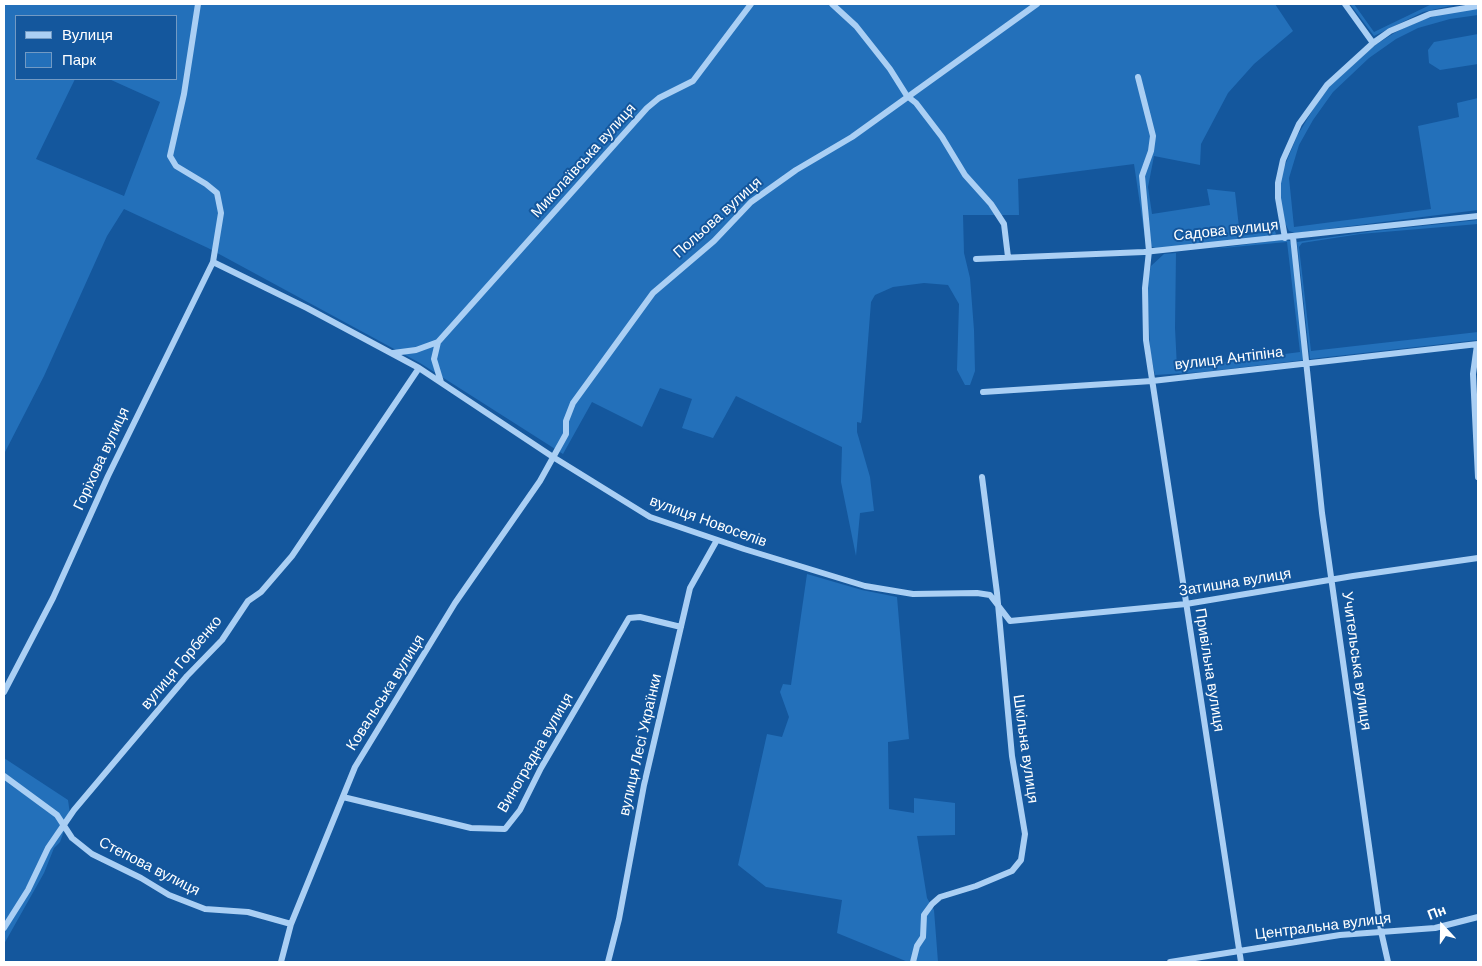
<!DOCTYPE html>
<html>
<head>
<meta charset="utf-8">
<style>
  body { margin:0 }
  #map { position:relative; width:1482px; height:966px; overflow:hidden; background:#14579d; font-family:"DM Sans",sans-serif }
  canvas { display:block }
  .frame { position:absolute; inset:0; border:5px solid #fff; pointer-events:none }
  .legend { position:absolute; left:15px; top:15px; width:162px; height:65px; box-sizing:border-box; background:#14579d; border:1px solid #729ac4; margin:0; padding:6px 9px; list-style:none; font-size:15px; color:#fff }
  .legend li { display:flex; align-items:center; gap:10px; height:25px }
  .legend b { width:25px; border:1px solid #729ac4 }
  .north { position:absolute; left:1417px; top:901px; width:50px; height:50px; -webkit-text-stroke:4px #14579d; paint-order:stroke; rotate:339deg; font-size:14px; font-weight:700; line-height:20px; text-align:center; color:#fff }
  .north::after { content:''; display:block; margin:auto; width:18px; height:22px; background:#fff; clip-path:polygon(50% 0,100% 100%,50% 72%,0 100%) }
</style>
</head>
<body>
<div id="map">
<canvas width="1482" height="966"></canvas>
<div class="frame"></div>
<ul class="legend">
<li><b style="height:6px;background:#aacff4"></b>Вулиця</li>
<li><b style="height:14px;background:#2370ba"></b>Парк</li>
</ul>
<div class="north">Пн</div>
</div>
<script>
const g = document.querySelector('canvas').getContext('2d');
g.lineJoin = 'round';
function fill(path, color) { g.fillStyle = color; g.fill(path, 'evenodd'); }
const toPath = rows => new Path2D(rows.map(r => 'M' + r).join(''));
function trace(path, color, width, dash) { g.strokeStyle = color; g.lineWidth = width; g.lineCap = dash ? 'butt' : 'round'; g.setLineDash(dash || []); g.stroke(path); }
function write(font, color, halo, rows, align = 'center') {
  g.font = font + ' "DM Sans",sans-serif'; g.lineWidth = 4; g.setLineDash([]); g.textBaseline = 'middle'; g.strokeStyle = halo; g.fillStyle = color; for (const [text, x, y, turn = 0] of rows) {
    g.save(); g.translate(x, y); g.rotate((+turn || 0) * Math.PI / 180); g.textAlign = isNaN(turn) ? turn : align; if (halo) g.strokeText(text, 0, 0); g.fillText(text, 0, 0); g.restore();
  }
}
fill(toPath([
  [4,4,1275,4,1293,31,1254,64,1228,93,1201,144,1200,165,1154,156,1148,187,1152,214,1210,205,1207,189,1235,192,1240,236,1275,231,1276,234,1273,237,1159,249,1146,245,1134,164,1018,179,1019,215,963,215,964,253,970,278,974,330,975,371,970,385,965,385,957,370,959,304,948,285,924,283,893,287,875,295,871,302,862,418,861,423,857,422,857,432,870,477,874,511,860,513,856,556,841,482,842,447,736,396,713,438,682,428,692,399,660,388,642,427,592,402,563,454,420,363,208,248,124,209,107,236,44,376,4,454],
  [16,16,176,16,176,79,109,79,160,102,124,196,36,159,75,79,16,79],
  [1350,4,1354,4,1374,32,1432,4,1459,4,1423,12,1374,36],
  [1478,8,1478,15,1450,19,1418,28,1396,39,1369,58,1333,92,1313,120,1299,145,1289,178,1294,227,1431,209,1418,126,1459,117,1457,103,1478,98,1478,210,1295,233,1289,231,1285,223,1281,209,1281,175,1297,136,1317,103,1332,83,1375,45,1396,32,1418,21,1449,12],
  [1478,34,1478,64,1440,70,1429,63,1428,50,1434,42],
  [1478,220,1478,224,1360,234,1302,243,1299,247,1311,351,1478,332,1478,340,1310,359,1297,242,1375,231],
  [1280,240,1290,241,1292,245,1304,360,1203,372,1155,375,1150,351,1147,282,1151,266,1164,254,1176,253,1175,328,1177,368,1300,352,1287,242,1212,249],
  [807,574,862,590,897,597,909,739,888,742,889,809,914,813,914,798,955,803,955,835,917,836,927,898,934,910,938,962,908,962,837,933,842,900,766,887,738,865,767,734,782,737,789,717,780,692,783,684,791,685],
  [4,758,68,800,70,814,60,842,54,848,44,873,4,944]
]), '#2370ba');
trace(toPath([
  [832,4,856,26,890,69,907,96,916,103,942,137,965,175,991,204,1004,224,1008,257],
  [1345,4,1373,43],
  [1138,77,1153,136,1151,151,1142,176,1149,251,1145,288,1146,340,1241,962],
  [1293,237,1322,513,1381,931,1388,962],
  [1285,238,1278,198,1278,183,1283,160,1299,124,1327,85,1373,43,1390,31,1430,14,1478,6],
  [976,259,1144,252,1478,216],
  [213,262,307,308,419,368,553,457,650,517,744,549,865,586,913,594,977,593,990,595,1010,621,1186,604,1353,576,1478,558],
  [438,342,434,359,441,382],
  [1477,345,1473,374,1478,477],
  [393,353,416,350,438,342,647,108,659,98,693,81,751,4],
  [983,392,1152,381,1478,344],
  [4,692,53,598,108,476,213,262,221,213,217,193,206,184,176,166,170,156,184,94,198,4],
  [4,776,57,815,72,838,92,854,141,878,169,895,205,909,248,912,291,924],
  [343,797,471,828,505,829,520,810,541,768,629,618,640,617,681,627],
  [4,928,28,890,48,848,74,810,187,676,222,640,248,601,261,592,292,556,419,368],
  [281,962,291,924,355,767,455,603,540,481,566,434,566,421,573,403,653,293,714,241,751,202,796,170,852,137,1037,4],
  [608,962,619,919,644,785,690,588,717,540],
  [913,962,917,946,923,937,924,915,932,904,940,897,976,886,1012,871,1021,860,1025,834,1012,756,997,593,982,477],
  [1170,962,1340,935,1435,928,1478,917]
]), '#aacff4', 6);
write('15px', '#fff', '#14579d', [
  ["Миколаївська вулиця",584,161,-48],
  ["Польова вулиця",718,218,-42],
  ["Садова вулиця",1226,231,-6],
  ["вулиця Антіпіна",1229,359,-7],
  ["Горіхова вулиця",102,459,-65],
  ["вулиця Новоселів",708,522,20],
  ["Затишна вулиця",1235,583,-9],
  ["Учительська вулиця",1356,661,82],
  ["вулиця Горбенко",182,663,-50],
  ["Привільна вулиця",1209,670,81],
  ["Ковальська вулиця",386,693,-58],
  ["вулиця Лесі Українки",641,745,-77],
  ["Шкільна вулиця",1025,749,82],
  ["Виноградна вулиця",536,753,-60],
  ["Степова вулиця",149,867,27],
  ["Центральна вулиця",1323,927,-7]
]);
</script>
</body>
</html>
